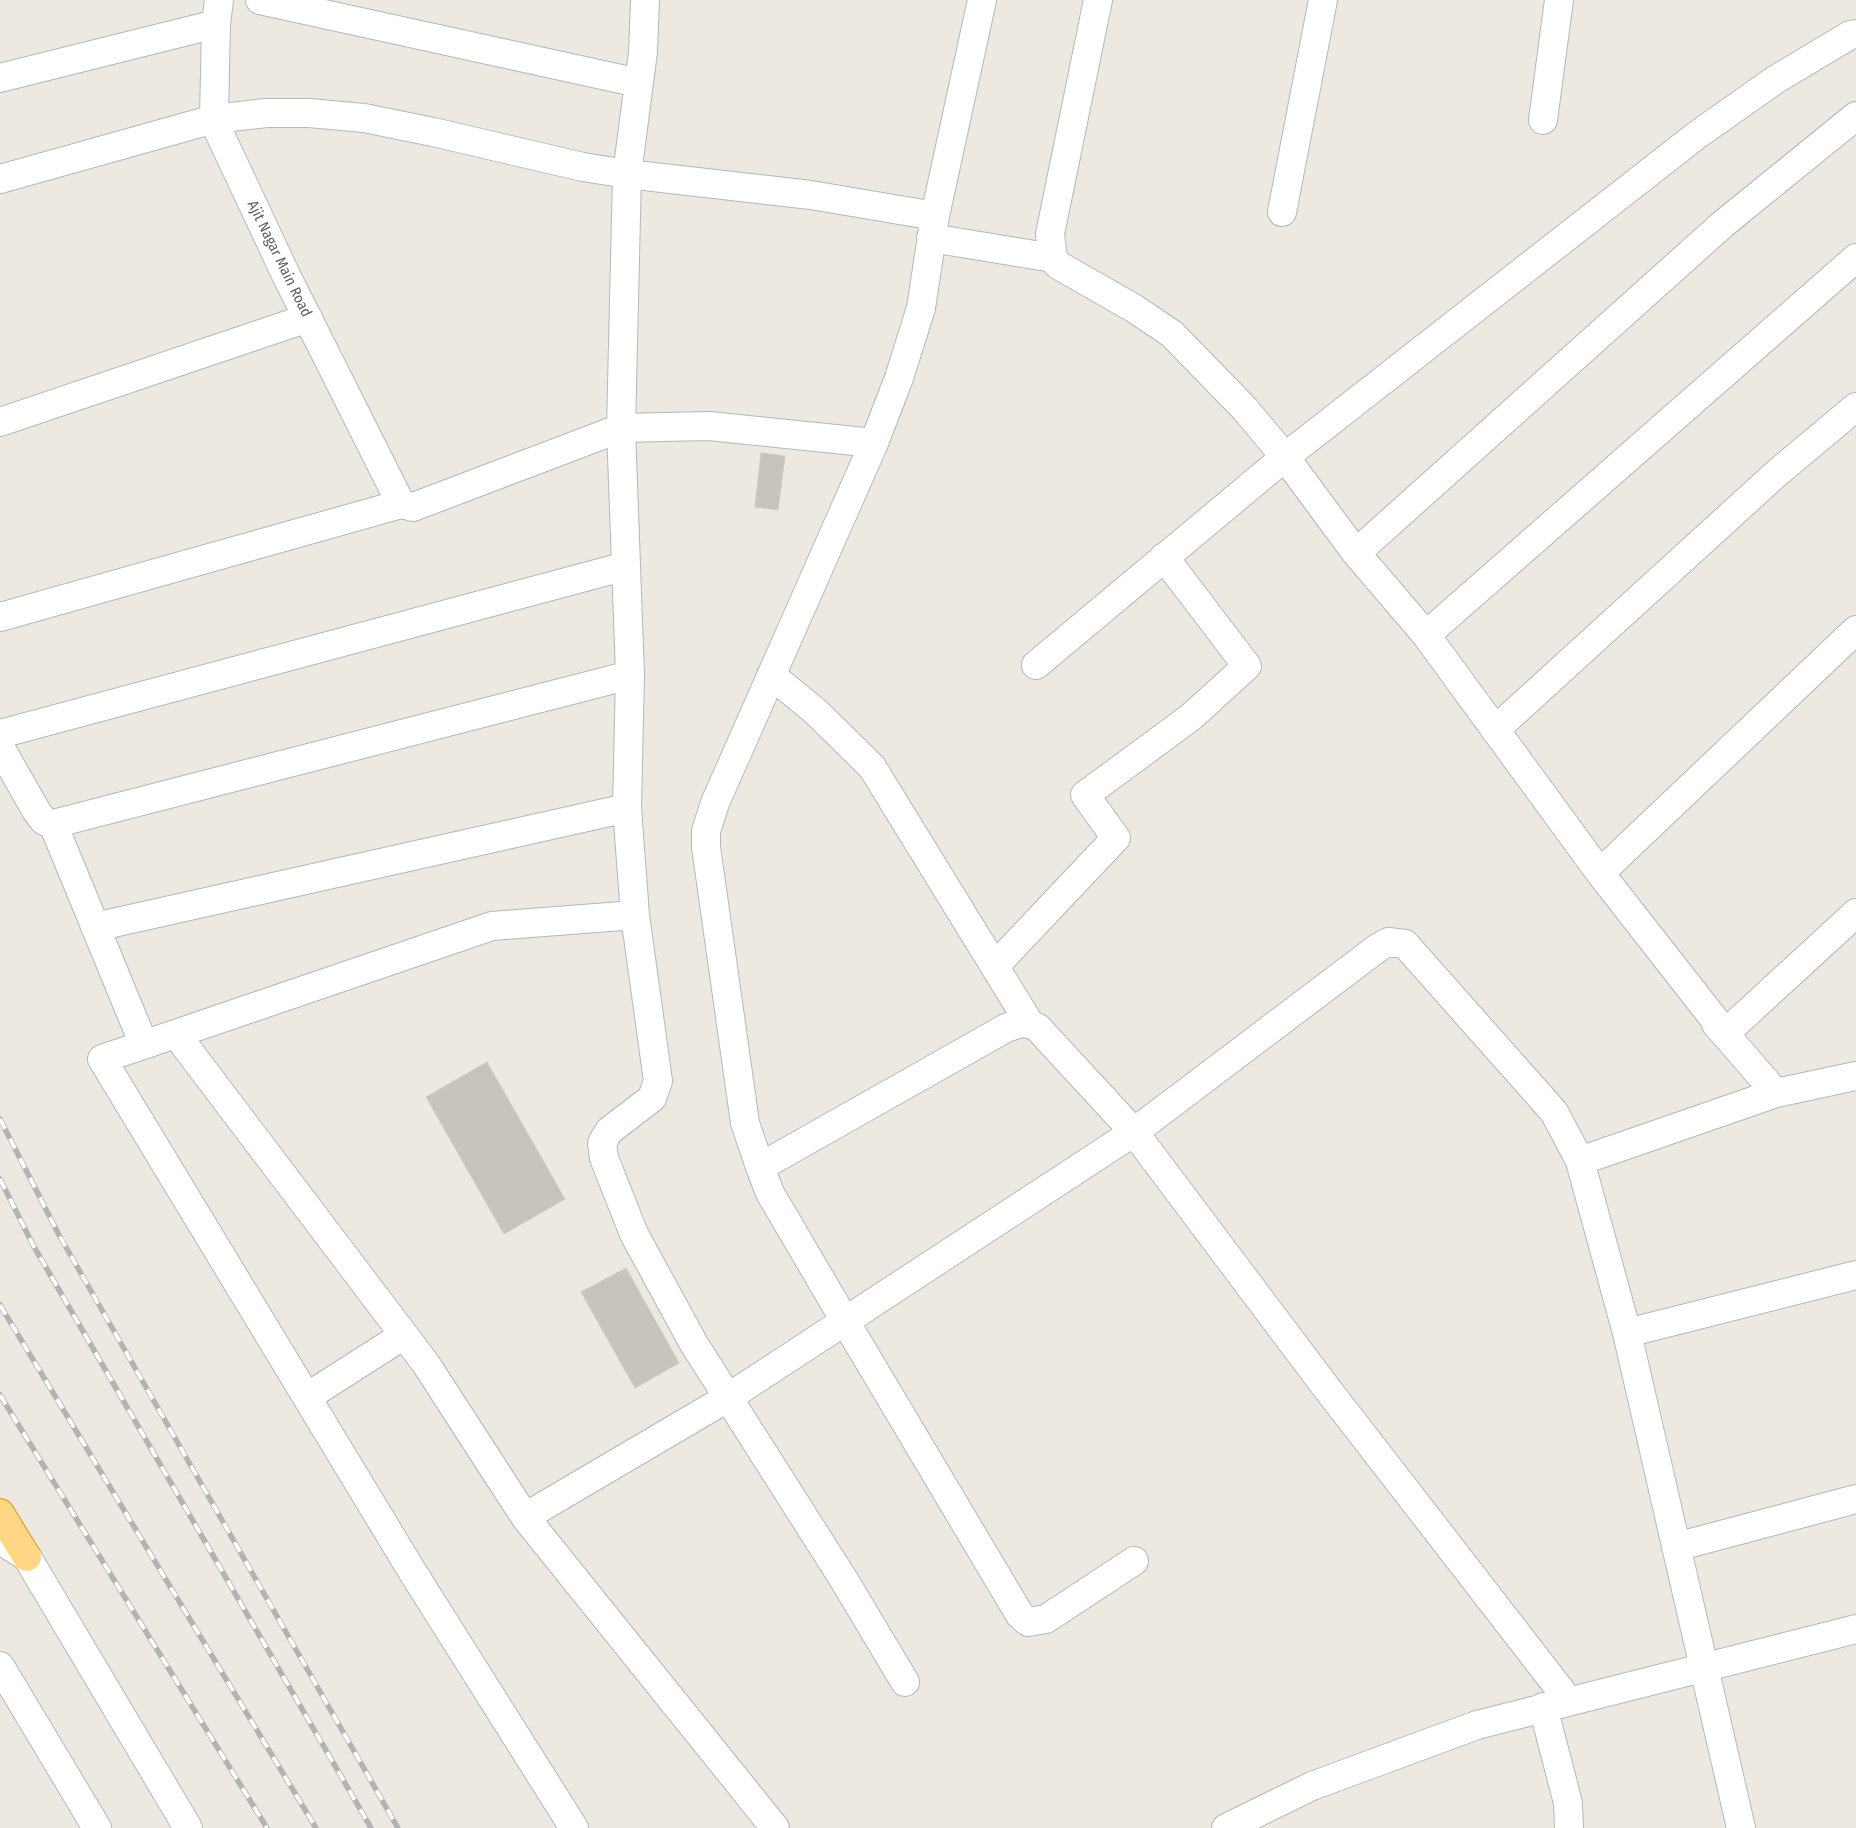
<!DOCTYPE html>
<html>
<head>
<meta charset="utf-8">
<style>
  body { margin:0 }
  canvas { display:block; background:#ede9e0 }
</style>
</head>
<body>
<canvas width="1856" height="1828"></canvas>
<script>
const g = document.querySelector('canvas').getContext('2d');
g.lineJoin = 'round';
function fill(path, color) { g.fillStyle = color; g.fill(path, 'evenodd'); }
const toPath = rows => new Path2D(rows.map(r => 'M' + r).join(''));
function trace(path, color, width, dash) { g.strokeStyle = color; g.lineWidth = width; g.lineCap = dash ? 'butt' : 'round'; g.setLineDash(dash || []); g.stroke(path); }
function write(font, color, halo, rows, align = 'center') {
  g.font = font + ' "Fira Sans Condensed",sans-serif'; g.lineWidth = 5; g.setLineDash([]); g.textBaseline = 'middle'; g.strokeStyle = halo; g.fillStyle = color; for (const [text, x, y, turn = 0] of rows) {
    g.save(); g.translate(x, y); g.rotate((+turn || 0) * Math.PI / 180); g.textAlign = isNaN(turn) ? turn : align; if (halo) g.strokeText(text, 0, 0); g.fillText(text, 0, 0); g.restore();
  }
}
const building = toPath([
  [761,453,785,456,778,510,755,507,761,453],
  [487,1062,565,1199,504,1234,426,1097,487,1062],
  [626,1268,679,1363,635,1388,581,1292,626,1268]
]);
fill(building, '#c8c4bd');
trace(building, '#d2cabe', 1);
const street = toPath([
  [219,0,216,24,214,119,217,128,286,275,401,504],
  [260,0,639,83],
  [645,0,643,52,627,174,621,428,630,675,627,808,635,915,658,1081,652,1098,609,1131,602,1143,604,1158,634,1234,694,1344,844,1580,905,1682],
  [982,0,935,216,921,308,899,378,874,443,715,803,706,831,706,847,745,1123,760,1167,770,1193,845,1321,1020,1615,1028,1622,1046,1619,1134,1561],
  [1098,0,1050,234,1053,258,1058,265,1135,309,1172,334,1245,409,1285,457,1356,553,1426,635,1600,873,1722,1029,1732,1027,1856,913],
  [0,78,216,24],
  [1543,120,1559,0],
  [0,179,214,119,266,113,309,113,364,118,433,132,583,167,627,174,811,195,935,216],
  [1282,212,1323,0],
  [931,238,1053,258],
  [0,422,308,318],
  [1356,553,1723,224,1856,116],
  [0,617,401,504,413,507,621,428,709,426,874,443],
  [1426,635,1856,258],
  [1036,665,1285,457,1697,135,1775,80,1850,35,1856,34],
  [771,675,815,711,872,767,1030,1024],
  [1495,730,1777,473,1856,407],
  [0,734,626,566],
  [0,747,37,812,44,821,53,824,630,675],
  [53,824,144,1045],
  [1600,873,1856,630],
  [95,927,627,808],
  [995,966,1116,838,1085,795,1191,717,1247,666,1164,557],
  [1716,1024,1776,1093],
  [176,1034,426,1364,525,1517,775,1828],
  [1580,1161,1776,1093,1856,1076],
  [760,1167,1006,1028,1020,1023,1030,1024,1038,1028,1134,1132,1325,1386,1569,1701],
  [1627,1333,1856,1275],
  [307,1397,404,1335],
  [525,1517,729,1397,1134,1132,1379,947,1388,942,1405,944,1554,1112,1580,1161,1627,1333,1741,1828],
  [1676,1547,1856,1499],
  [1543,1707,1568,1803,1569,1828],
  [574,1828,412,1571,102,1059,492,926,635,915],
  [1226,1828,1312,1786,1477,1725,1856,1629]
]);
const secondary = toPath([
  [0,1540,27,1557,188,1828],
  [0,1666,97,1828]
]);
const highway = toPath([
  [0,1513,27,1557]
]);
trace(street, '#b3b7bc', 30);
trace(secondary, '#b4b9be', 30);
trace(highway, '#ed9200', 30);
trace(street, '#fff', 28);
trace(secondary, '#fff', 28);
trace(highway, '#ffd785', 28);
const rail = toPath([
  [0,1119,59,1235,398,1828],
  [0,1179,33,1245,371,1828],
  [0,1305,316,1828],
  [0,1395,267,1828]
]);
trace(rail, '#b2b3b3', 5.5);
trace(rail, '#fff', 4, [11]);
write('15px', '#595e62', '#fff', [
  ["Ajit Nagar Main Road",279,259,64]
]);
</script>
</body>
</html>
